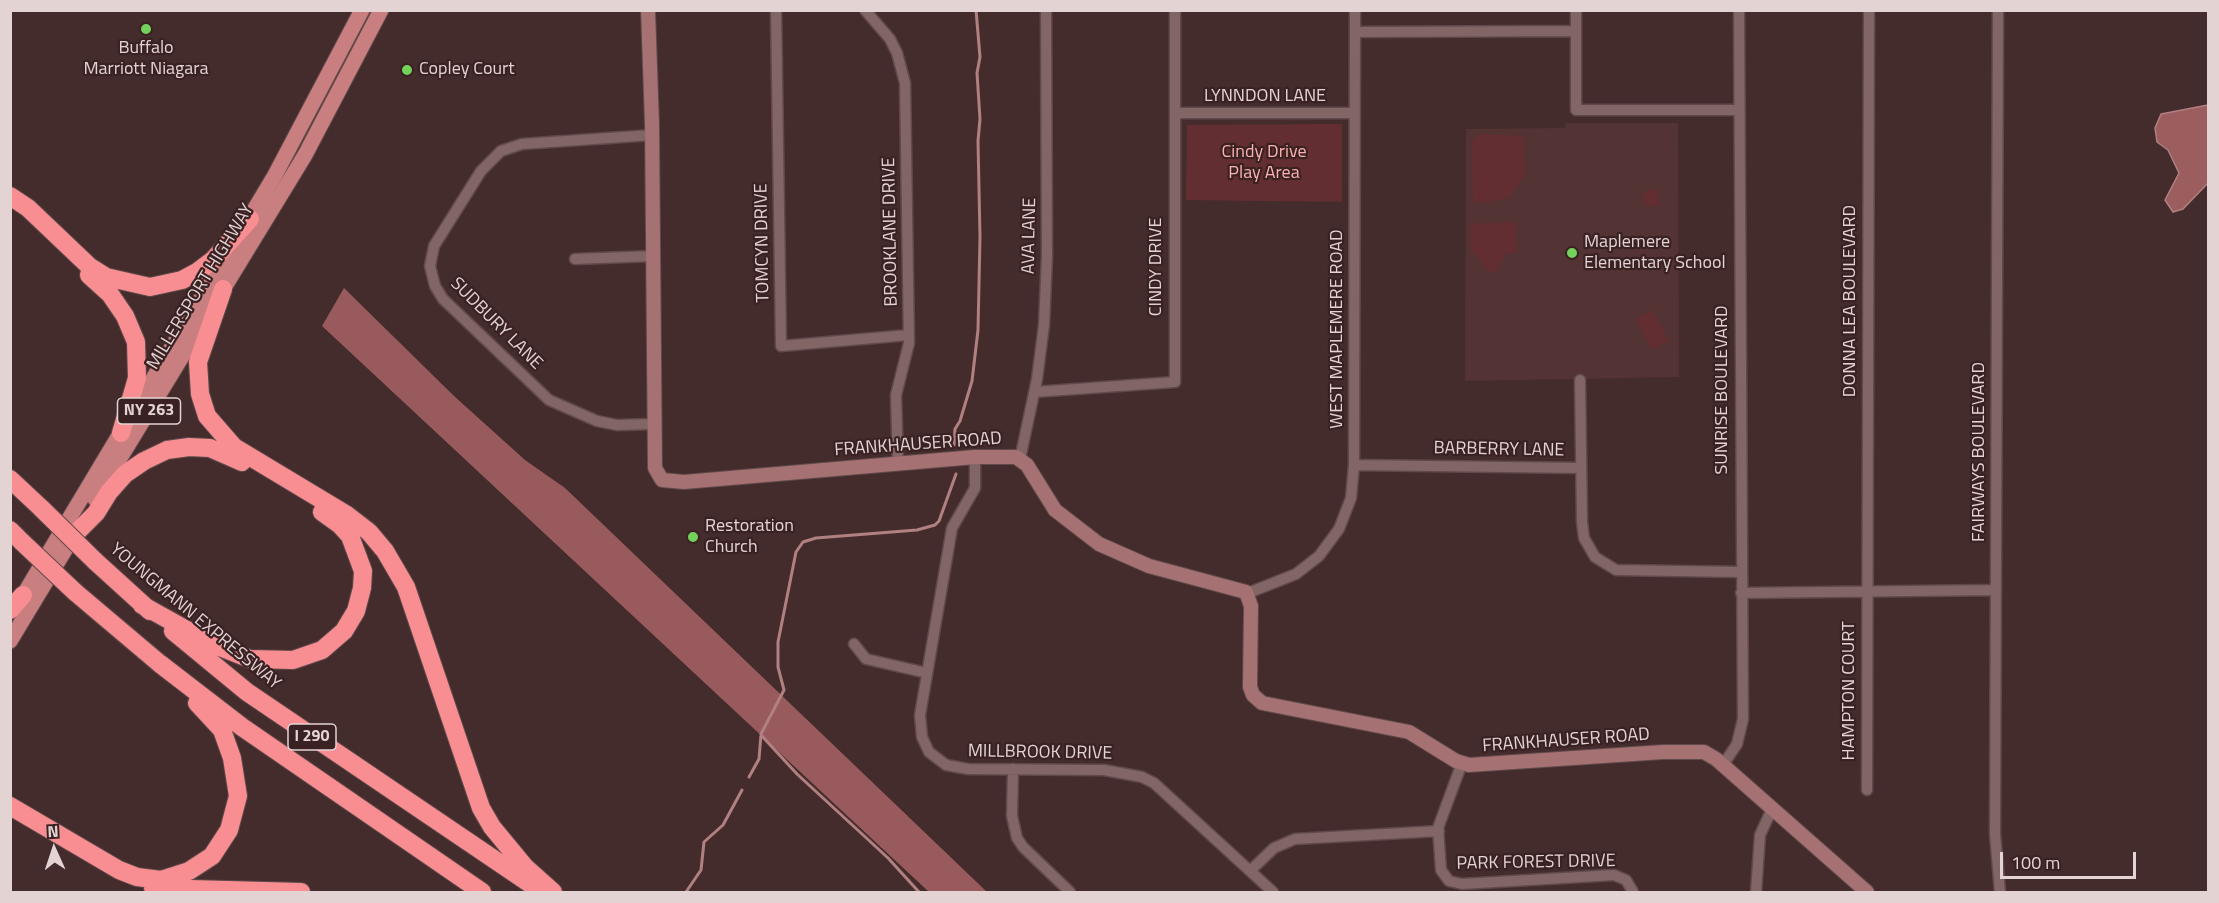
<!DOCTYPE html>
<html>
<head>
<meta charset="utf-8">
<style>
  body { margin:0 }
  #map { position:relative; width:2219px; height:903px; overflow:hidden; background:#452c2c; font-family:"Titillium Web",sans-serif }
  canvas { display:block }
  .frame { position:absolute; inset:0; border:12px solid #e4d3d3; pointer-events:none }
  .north { position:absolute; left:24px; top:819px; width:60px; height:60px; -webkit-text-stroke:4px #3a2223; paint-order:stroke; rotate:357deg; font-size:16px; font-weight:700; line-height:24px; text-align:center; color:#e4d3d3 }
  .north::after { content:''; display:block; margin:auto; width:21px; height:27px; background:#e4d3d3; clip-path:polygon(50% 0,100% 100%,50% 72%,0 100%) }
  .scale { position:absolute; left:2000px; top:852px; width:136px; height:27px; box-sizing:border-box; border:3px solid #e4d3d3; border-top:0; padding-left:8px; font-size:18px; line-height:21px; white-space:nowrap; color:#e4d3d3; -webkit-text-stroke:4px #3a2223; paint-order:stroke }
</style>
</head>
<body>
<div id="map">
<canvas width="2219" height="903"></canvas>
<div class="frame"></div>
<div class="north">N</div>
<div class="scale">100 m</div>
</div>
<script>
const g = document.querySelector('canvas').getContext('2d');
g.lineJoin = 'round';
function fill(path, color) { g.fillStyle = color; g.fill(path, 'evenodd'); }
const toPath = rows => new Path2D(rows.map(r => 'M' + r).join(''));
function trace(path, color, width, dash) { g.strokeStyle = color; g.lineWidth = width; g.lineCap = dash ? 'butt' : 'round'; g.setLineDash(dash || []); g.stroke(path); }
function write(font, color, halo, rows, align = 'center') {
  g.font = font + ' "Titillium Web",sans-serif'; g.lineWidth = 4.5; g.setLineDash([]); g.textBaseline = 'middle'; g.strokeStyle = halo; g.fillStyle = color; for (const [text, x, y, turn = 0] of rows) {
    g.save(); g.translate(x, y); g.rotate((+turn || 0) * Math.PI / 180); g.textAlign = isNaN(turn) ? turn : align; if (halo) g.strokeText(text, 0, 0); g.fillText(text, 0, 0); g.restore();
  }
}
fill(toPath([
  [1566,123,1678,123,1679,377,1465,381,1466,129,1565,128]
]), '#533333');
fill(toPath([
  [1342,124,1342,202,1186,200,1187,125],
  [1479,134,1523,136,1525,174,1509,198,1473,204,1472,142],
  [1657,189,1660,204,1646,207,1642,192],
  [1515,222,1517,253,1506,253,1498,271,1489,272,1470,249,1470,224],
  [1652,310,1669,341,1651,350,1636,319]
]), '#632e31');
fill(toPath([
  [344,288,454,396,525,460,565,488,987,892,929,892,322,326]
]), '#985a5c');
const water = toPath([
  [2208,105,2208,183,2183,209,2173,212,2165,200,2179,173,2168,150,2157,142,2155,128,2161,114,2208,105]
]);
fill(water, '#9b5d5e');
trace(water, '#b18081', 1.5);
trace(toPath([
  [954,445,955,429,960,421,972,381,978,330,980,237,978,141,980,119,977,73,980,57,976,10],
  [761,735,797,774,888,858,919,892],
  [749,777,759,759,761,734,784,690,778,667,778,642,796,552,803,542,816,538,917,530,935,525,939,521,956,474],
  [686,892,701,870,704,842,723,825,742,790]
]), '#b18081', 3);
const street = toPath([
  [776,10,781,346,909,335],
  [865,10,890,39,897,53,905,83,909,343,896,395,898,464],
  [1576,10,1576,110,1739,110],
  [1998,10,1995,834,2000,892],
  [1355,32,1576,31],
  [1175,113,1355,113],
  [652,135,522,144,501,151,481,171,434,246,430,266,435,286,443,299,549,400,597,421,617,425,655,424],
  [575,259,653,256],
  [1580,380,1582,522,1584,538,1595,557,1616,570,1741,572],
  [1034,392,1175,382,1175,10],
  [975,457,975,488,952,528,920,715,922,737,929,752,946,765,968,769,1104,770,1142,777,1154,783,1273,892],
  [1020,459,1037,379,1044,325,1047,256,1046,10],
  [1354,465,1581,468],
  [1248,593,1296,574,1319,556,1339,529,1351,498,1354,465,1355,10],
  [1741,593,1995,590],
  [854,644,866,659,927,673],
  [1462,763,1438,828,1441,870,1449,881,1462,884,1614,875,1626,880,1633,892],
  [1723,765,1737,744,1743,719,1739,10],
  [1013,769,1012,816,1017,838,1023,847,1070,892],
  [1867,790,1869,10],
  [1250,871,1274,848,1295,839,1439,831],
  [1756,892,1760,835,1772,809]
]);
const secondary = toPath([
  [648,10,652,124,655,468,662,480,684,482,975,457,1016,457,1027,465,1055,510,1099,544,1149,566,1246,592,1251,606,1250,687,1253,695,1262,703,1409,732,1456,761,1469,765,1663,752,1704,752,1716,759,1867,892]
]);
const primary = toPath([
  [95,499,305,155,381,10],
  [18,604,275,175,362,10],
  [10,641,77,530]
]);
const highway = toPath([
  [10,196,28,208,90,267,106,277,150,287,182,280,197,272,213,260,250,219],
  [89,275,110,294,125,316,136,342,137,378,121,433],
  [223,289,198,362,200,394,207,416,234,447,347,515,369,532,385,551,406,587,481,808,492,827,525,867,553,892],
  [10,479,41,508],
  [10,530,22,542],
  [75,534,96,513,109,492,125,474,144,461,167,450,189,447,210,448,242,462],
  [95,561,150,611],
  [75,592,159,663,242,727,482,892],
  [142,605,212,644,250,659,293,660,322,650,344,631,356,611,362,588,363,571,350,536,340,525,322,512],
  [10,610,23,595],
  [173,631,247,692,532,885],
  [10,806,119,870,137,877,161,880,189,871,212,856,229,830,238,796,232,758,222,730,197,703],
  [153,888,301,892]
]);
trace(street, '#5f494a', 13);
trace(secondary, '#5f494a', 16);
trace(primary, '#5f494a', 17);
trace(highway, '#5f494a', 20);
trace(street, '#826565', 10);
trace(secondary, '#a57172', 14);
trace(primary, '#c97e7f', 15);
trace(highway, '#f88e91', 18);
const highwayBridge = toPath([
  [41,508,95,561],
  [22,542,75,592]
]);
trace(highwayBridge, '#5f494a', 20, []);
trace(highwayBridge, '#f88e91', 18);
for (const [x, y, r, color] of [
  [146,29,6,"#74d25c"],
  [407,70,6,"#74d25c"],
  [1572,253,6,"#74d25c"],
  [693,537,6,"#74d25c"]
]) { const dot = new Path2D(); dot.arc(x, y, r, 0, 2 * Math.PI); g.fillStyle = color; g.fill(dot); trace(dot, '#3a2223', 2); }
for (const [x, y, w] of [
  [149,411,63],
  [312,737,48]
]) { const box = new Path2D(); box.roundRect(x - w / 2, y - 13, w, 26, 4.5); g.fillStyle = '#3a2223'; g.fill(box); trace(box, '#e4d3d3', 1.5); }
write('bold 16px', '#e4d3d3', null, [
  ["NY 263",149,411],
  ["I 290",312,737]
]);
write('18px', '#e4d3d3', '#3a2223', [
  ["Buffalo",146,49,"center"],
  ["Marriott Niagara",146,70,"center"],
  ["Copley Court",419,70],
  ["Maplemere",1584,243],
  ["Elementary School",1584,264],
  ["Restoration",705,527],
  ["Church",705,548]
], 'left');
write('18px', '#e4d3d3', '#3a2223', [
  ["LYNNDON LANE",1265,97],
  ["BROOKLANE DRIVE",891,232,-91],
  ["AVA LANE",1030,236,-89],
  ["TOMCYN DRIVE",763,243,-91],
  ["CINDY DRIVE",1157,267,-90],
  ["MILLERSPORT HIGHWAY",201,287,-59],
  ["DONNA LEA BOULEVARD",1851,301,-90],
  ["SUDBURY LANE",496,324,45],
  ["WEST MAPLEMERE ROAD",1338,329,-90],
  ["SUNRISE BOULEVARD",1723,390,-90],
  ["FRANKHAUSER ROAD",918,445,-4],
  ["BARBERRY LANE",1499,450,1],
  ["FAIRWAYS BOULEVARD",1980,452,-90],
  ["YOUNGMANN EXPRESSWAY",195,617,40],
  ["HAMPTON COURT",1850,691,-90],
  ["FRANKHAUSER ROAD",1566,741,-4],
  ["MILLBROOK DRIVE",1040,753,1],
  ["PARK FOREST DRIVE",1536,863,-1]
]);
write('18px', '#fdb1b2', '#3a2223', [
  ["Cindy Drive",1264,153],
  ["Play Area",1264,174]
]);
</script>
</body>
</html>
